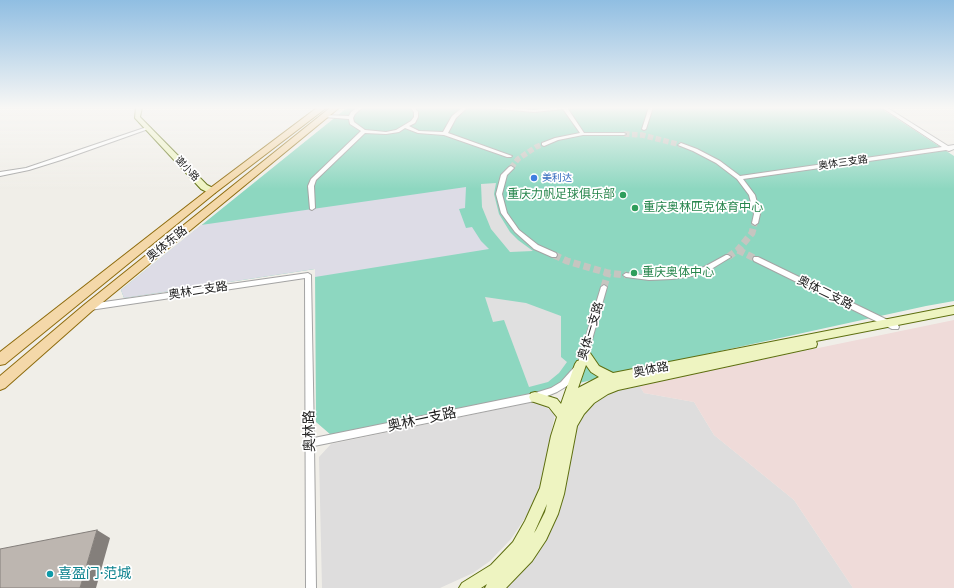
<!DOCTYPE html>
<html>
<head>
<meta charset="utf-8">
<style>
  body { margin:0 }
  canvas { display:block; background:#f0eee8 }
</style>
</head>
<body>
<canvas width="954" height="588"></canvas>
<script>
const g = document.querySelector('canvas').getContext('2d');
g.lineJoin = 'round';
function fill(path, color) { g.fillStyle = color; g.fill(path, 'evenodd'); }
const toPath = rows => new Path2D(rows.map(r => 'M' + r).join(''));
function trace(path, color, width, dash) { g.strokeStyle = color; g.lineWidth = width; g.lineCap = dash ? 'butt' : 'round'; g.setLineDash(dash || []); g.stroke(path); }
function write(font, color, halo, rows, align = 'center') {
  g.font = font + ' "Fira Sans","Noto Sans SC",sans-serif'; g.lineWidth = 3.5; g.setLineDash([]); g.textBaseline = 'middle'; g.strokeStyle = halo; g.fillStyle = color; for (const [text, x, y, turn = 0] of rows) {
    g.save(); g.translate(x, y); g.rotate((+turn || 0) * Math.PI / 180); g.textAlign = isNaN(turn) ? turn : align; if (halo) g.strokeText(text, 0, 0); g.fillText(text, 0, 0); g.restore();
  }
}
fill(toPath([
  [639,385,644,393,694,402,714,435,794,500,853,588,506,588,531,561,577,425,584,413,603,396,615,390],
  [538,401,555,414,540,487,533,505,523,521,511,539,490,561,473,573,440,588,322,588,319,457,331,444]
]), '#dedddd');
fill(toPath([
  [954,320,954,588,853,588,794,500,714,435,694,402,644,393,639,385]
]), '#efdbd9');
fill(toPath([
  [348,107,879,107,954,156,954,301,926,306,620,373,539,393,331,435,316,422,315,269,124,298,121,290]
]), '#8dd7c0');
fill(toPath([
  [496,183,494,194,499,214,510,232,518,240,533,251,510,252,491,229,482,207,481,184],
  [485,297,526,303,561,316,561,357,567,362,559,373,548,382,529,387,504,320,493,322]
]), '#e0e0e0');
fill(toPath([
  [466,187,465,208,459,209,466,228,472,227,481,241,489,249,315,277,315,269,124,298,121,290,201,225]
]), '#dddce6');
trace(toPath([
  [624,134,642,135,681,145],
  [511,168,518,159,536,147,544,144],
  [754,226,755,223]
]), '#c6c5c0', 5.5, [5.5, 2.5]);
trace(toPath([
  [738,250,756,259],
  [554,255,567,261,608,273,626,275],
  [728,257,738,250,752,233,754,225],
  [604,287,608,273]
]), '#c6c5c0', 7, [7, 3.5]);
const street = toPath([
  [358,107,363,107,355,114,353,118,354,122,365,130,386,132,396,130,411,121,414,117,414,112,410,107,414,107,418,112,418,117,415,123,409,126,419,131,443,132,452,116,463,107,468,107,456,118,448,133,512,156,511,157,507,157,444,135,418,133,405,128,399,132,386,134,365,133,316,180,314,186,315,208,312,210,310,209,308,186,311,179,361,131,350,124,349,119,324,117,322,116,324,115,349,116,351,112,358,107],
  [487,107,505,107,534,110,558,107,573,107,568,109,584,133,624,133,626,134,624,135,583,135,558,140,544,146,542,145,542,143,555,138,580,133,563,109,534,112,489,108,487,107],
  [649,107,653,107,646,129,644,130,642,129,649,107],
  [881,107,886,107,948,146,954,145,954,149,949,151,946,150,743,179,755,195,760,214,758,223,755,225,752,223,754,214,749,195,737,179,716,163,693,151,678,145,681,143,697,149,720,161,740,176,942,147,881,107],
  [147,127,151,128,61,160,29,170,0,176,0,172,26,168,147,127],
  [511,166,514,168,507,175,502,194,507,213,519,230,538,245,556,253,557,255,556,257,552,257,534,249,515,232,501,213,496,194,501,175,509,167,511,166],
  [726,255,728,255,731,257,708,271,692,276,672,279,649,280,626,277,623,275,626,273,649,276,672,275,691,272,704,267,726,255],
  [754,257,758,257,898,325,899,327,898,329,892,329,754,261,753,259,754,257],
  [308,273,311,275,314,438,535,393,551,388,561,382,578,363,601,287,604,285,607,287,585,364,567,386,557,392,535,401,314,446,316,588,306,588,305,278,90,310,87,309,86,307,87,305,90,304,308,273]
]);
const secondary = toPath([
  [136,107,142,107,140,117,207,185,215,189,215,193,209,193,201,189,135,118,136,107],
  [954,306,954,314,816,341,817,344,816,347,812,348,618,390,608,394,594,403,584,414,577,426,564,494,558,514,546,540,532,561,506,588,485,588,487,584,481,588,459,588,462,583,491,565,513,542,525,521,540,488,551,436,557,417,549,407,531,401,529,397,531,393,535,392,557,399,561,404,575,364,577,361,583,360,578,353,580,350,584,349,588,350,599,366,613,373,954,306],
  [586,365,591,372,599,377,578,388,586,365],
  [547,504,545,512,536,530,534,533,547,504]
]);
const primary = toPath([
  [318,107,326,108,215,193,5,364,0,365,0,352,209,189,318,107],
  [331,107,340,107,92,311,5,388,0,390,0,376,84,305,331,107]
]);
trace(street, '#a4a4a4', 2);
trace(secondary, '#5e6f10', 2);
trace(primary, '#8e6c0e', 2);
fill(street, '#fff');
fill(secondary, '#eef4c1');
fill(primary, '#f4d8a9');
fill(toPath([
  [97,530,110,538,96,588,80,588]
]), '#847f7b');
const building = toPath([
  [97,530,80,588,0,588,0,549,97,530]
]);
fill(building, '#bdb6b0');
trace(building, '#847f7b', 1);
const sky = g.createLinearGradient(0, 0, 0, 189);
sky.addColorStop(0, '#90bee2');
sky.addColorStop(0.57, '#f8f7f5');
sky.addColorStop(1, '#f8f7f500');
g.fillStyle = sky;
g.fillRect(0, 0, 954, 189);
for (const [x, y, r, color] of [
  [534,178,4,"#3f7fe0"],
  [623,195,4,"#2e9e5b"],
  [635,208,4,"#2e9e5b"],
  [634,273,4,"#2e9e5b"],
  [50,574,4,"#0f9aa8"]
]) { const dot = new Path2D(); dot.arc(x, y, r, 0, 2 * Math.PI); g.fillStyle = color; g.fill(dot); trace(dot, '#fff', 1.5); }
write('10px', '#202020', '#fff', [
  ["奥体三支路",843,163,-8],
  ["谢小路",187,169,47]
]);
write('10px', '#366cbe', '#fff', [
  ["美利达",542,178]
], 'left');
write('12px', '#27864d', '#fff', [
  ["重庆力帆足球俱乐部",615,195,"right"],
  ["重庆奥林匹克体育中心",643,208],
  ["重庆奥体中心",642,273]
], 'left');
write('12px', '#202020', '#fff', [
  ["奥体东路",167,244,-39],
  ["奥林二支路",198,291,-9],
  ["奥体二支路",825,293,26],
  ["奥体一支路",591,331,-73],
  ["奥体路",651,370,-11]
]);
write('14px', '#202020', '#fff', [
  ["奥林一支路",422,420,-12],
  ["奥林路",310,431,-91]
]);
write('14px', '#0d838f', '#fff', [
  ["喜盈门·范城",58,574]
], 'left');
</script>
</body>
</html>
